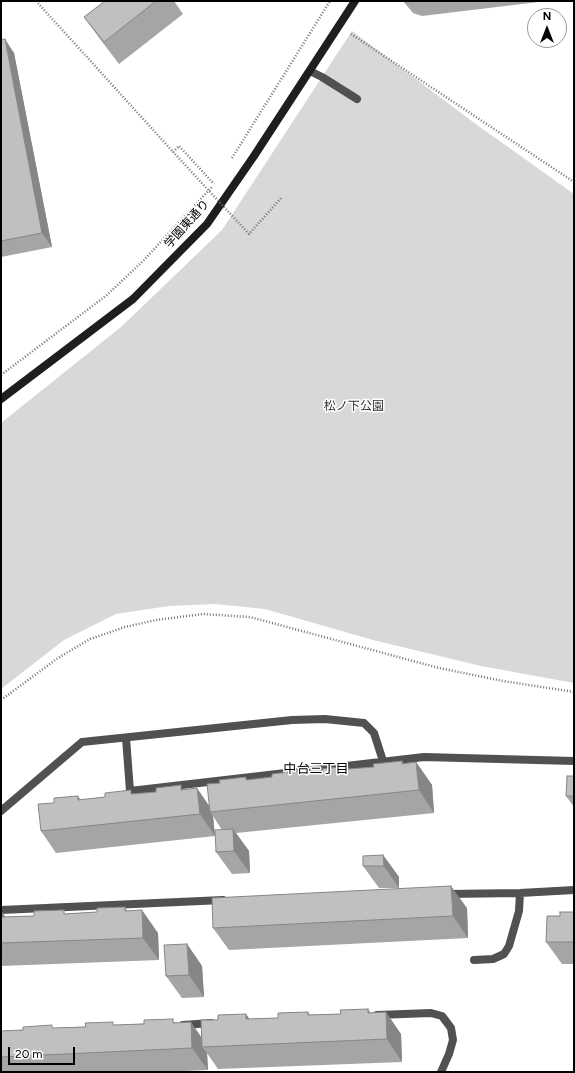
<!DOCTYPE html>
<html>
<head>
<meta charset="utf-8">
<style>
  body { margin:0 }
  #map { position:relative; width:575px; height:1073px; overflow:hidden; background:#fff; font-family:Figtree,sans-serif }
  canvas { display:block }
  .frame { position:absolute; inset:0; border:2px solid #000; pointer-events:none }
  .north { position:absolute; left:527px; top:8px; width:40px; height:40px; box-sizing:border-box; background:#fff; border:1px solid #999; border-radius:50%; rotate:0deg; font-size:11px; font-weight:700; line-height:16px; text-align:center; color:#000 }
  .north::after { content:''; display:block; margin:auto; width:14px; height:18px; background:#000; clip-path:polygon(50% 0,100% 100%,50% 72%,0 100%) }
  .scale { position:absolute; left:8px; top:1047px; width:67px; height:18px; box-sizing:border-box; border:2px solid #000; border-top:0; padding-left:5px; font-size:12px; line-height:14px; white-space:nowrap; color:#000; -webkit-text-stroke:3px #fff; paint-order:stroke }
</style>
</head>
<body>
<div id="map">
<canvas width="575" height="1073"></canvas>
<div class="frame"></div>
<div class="north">N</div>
<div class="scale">20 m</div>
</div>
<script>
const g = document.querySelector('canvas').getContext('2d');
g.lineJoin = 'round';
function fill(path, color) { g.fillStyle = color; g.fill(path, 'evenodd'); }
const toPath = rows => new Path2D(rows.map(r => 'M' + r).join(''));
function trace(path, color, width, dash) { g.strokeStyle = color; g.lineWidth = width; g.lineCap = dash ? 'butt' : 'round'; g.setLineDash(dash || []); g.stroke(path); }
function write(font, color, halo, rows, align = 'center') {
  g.font = font + ' Figtree,"Noto Sans JP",sans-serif'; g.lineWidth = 3; g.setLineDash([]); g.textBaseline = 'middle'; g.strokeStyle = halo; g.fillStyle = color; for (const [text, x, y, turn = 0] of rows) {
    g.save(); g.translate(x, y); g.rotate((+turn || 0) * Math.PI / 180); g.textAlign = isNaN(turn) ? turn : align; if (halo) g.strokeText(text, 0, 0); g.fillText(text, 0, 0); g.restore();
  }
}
fill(toPath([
  [352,31,473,122,574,194,574,683,481,666,373,640,265,609,215,604,169,606,116,614,64,640,1,689,1,423,121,327,222,230]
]), '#d8d8d8');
trace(toPath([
  [36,1,175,154],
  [351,34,574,182],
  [173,152,179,146,214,184],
  [232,158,330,1],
  [1,375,107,295,143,261,212,187],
  [1,700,58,658,90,639,125,627,156,620,203,614,250,617,439,668,503,681,574,692]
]), '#737373', 2.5, [1, 2]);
trace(toPath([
  [310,71,322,77,357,99],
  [126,738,130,791,424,757,574,761],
  [1,811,82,742,292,720,325,719,364,723,374,733,383,761],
  [447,894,520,893,574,890],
  [1,910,223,900],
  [474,960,493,959,504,954,509,946,519,911,520,893],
  [377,1015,431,1013,442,1016,451,1028,453,1040,449,1054,441,1072],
  [183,1025,211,1023]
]), '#515151', 8);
trace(toPath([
  [1,399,133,299,207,224,254,156,355,1]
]), '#1e1e1e', 8);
trace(toPath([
  [175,154,249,234,282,197]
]), '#737373', 2.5, [1, 2]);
fill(toPath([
  [105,1,174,1,183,14,119,64,100,39,84,17],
  [403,1,547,1,422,16,413,13],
  [1,40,14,53,52,247,1,257],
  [402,761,404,764,416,762,432,785,434,813,236,833,249,851,250,873,232,874,216,852,222,830,213,816,215,836,56,853,41,831,54,803,78,796,81,800,183,789,209,805,248,780,272,777,297,771,300,774,374,767],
  [574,776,574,807,566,796],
  [383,855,399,877,399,888,379,888,363,866],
  [125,907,127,911,158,933,159,960,1,966,1,912,2,912,5,917,34,916,97,912],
  [467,908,468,938,229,950,213,928],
  [574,912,574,964,562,964,546,942,560,916],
  [187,944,202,966,204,997,182,998,166,976],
  [368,1009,371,1013,401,1034,402,1062,218,1069,207,1053,208,1070,162,1072,1,1072,1,1031,175,1022,202,1038,218,1020,246,1014,249,1019,278,1018,308,1012,310,1015,341,1014]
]), '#a5a5a5');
fill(toPath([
  [5,39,14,53,52,247,42,233],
  [416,762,432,785,434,813,419,790],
  [197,788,212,810,210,812,213,816,215,836,200,814],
  [233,829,249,851,250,873,234,851],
  [383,855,399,877,399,888,384,866],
  [451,886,467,908,468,938,453,916],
  [142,910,158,933,159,960,143,938],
  [2,912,17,934,2,917],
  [187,944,202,966,204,997,189,975],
  [386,1012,401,1034,402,1062,387,1039],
  [246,1014,261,1036,246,1019],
  [191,1022,206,1044,202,1047,207,1053,208,1070,192,1048]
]), '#868686');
const building = toPath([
  [105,1,156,1,104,42,84,17,105,1],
  [5,39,42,233,1,241,1,40,5,39],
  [402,761,402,764,416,762,419,790,210,812,207,784,220,783,219,780,246,777,246,780,272,777,272,774,297,771,298,775,323,772,322,769,348,766,348,769,374,767,373,764,402,761],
  [567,776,574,776,574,796,566,796,567,776],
  [181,785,181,790,197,788,200,814,41,831,38,804,54,803,54,798,78,796,78,800,105,797,105,793,131,790,131,794,156,792,156,788,181,785],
  [233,829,234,851,216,852,215,830,233,829],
  [383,855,384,866,363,866,363,856,383,855],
  [451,886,453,916,213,928,212,898,451,886],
  [125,907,125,911,142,910,143,938,1,943,1,912,2,912,2,917,34,916,34,911,64,910,64,914,97,912,97,908,125,907],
  [560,912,574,912,574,942,546,942,547,916,560,916,560,912],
  [187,944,189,975,166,976,164,945,187,944],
  [368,1009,368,1013,386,1012,387,1039,202,1047,201,1020,218,1020,218,1015,246,1014,246,1019,278,1018,278,1013,308,1012,308,1015,341,1014,340,1010,368,1009],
  [173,1019,173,1023,191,1022,192,1048,1,1057,1,1031,23,1030,23,1027,52,1025,52,1028,86,1027,85,1023,113,1022,113,1025,144,1024,144,1020,173,1019]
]);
fill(building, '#c0c0c0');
trace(building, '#868686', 1);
write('12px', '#000', '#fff', [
  ["学園東通り",187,224,-48]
]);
write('12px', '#2f2f2f', '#fff', [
  ["松ノ下公園",354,406]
]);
write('13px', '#000', '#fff', [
  ["中台三丁目",316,769]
]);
</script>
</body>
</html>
